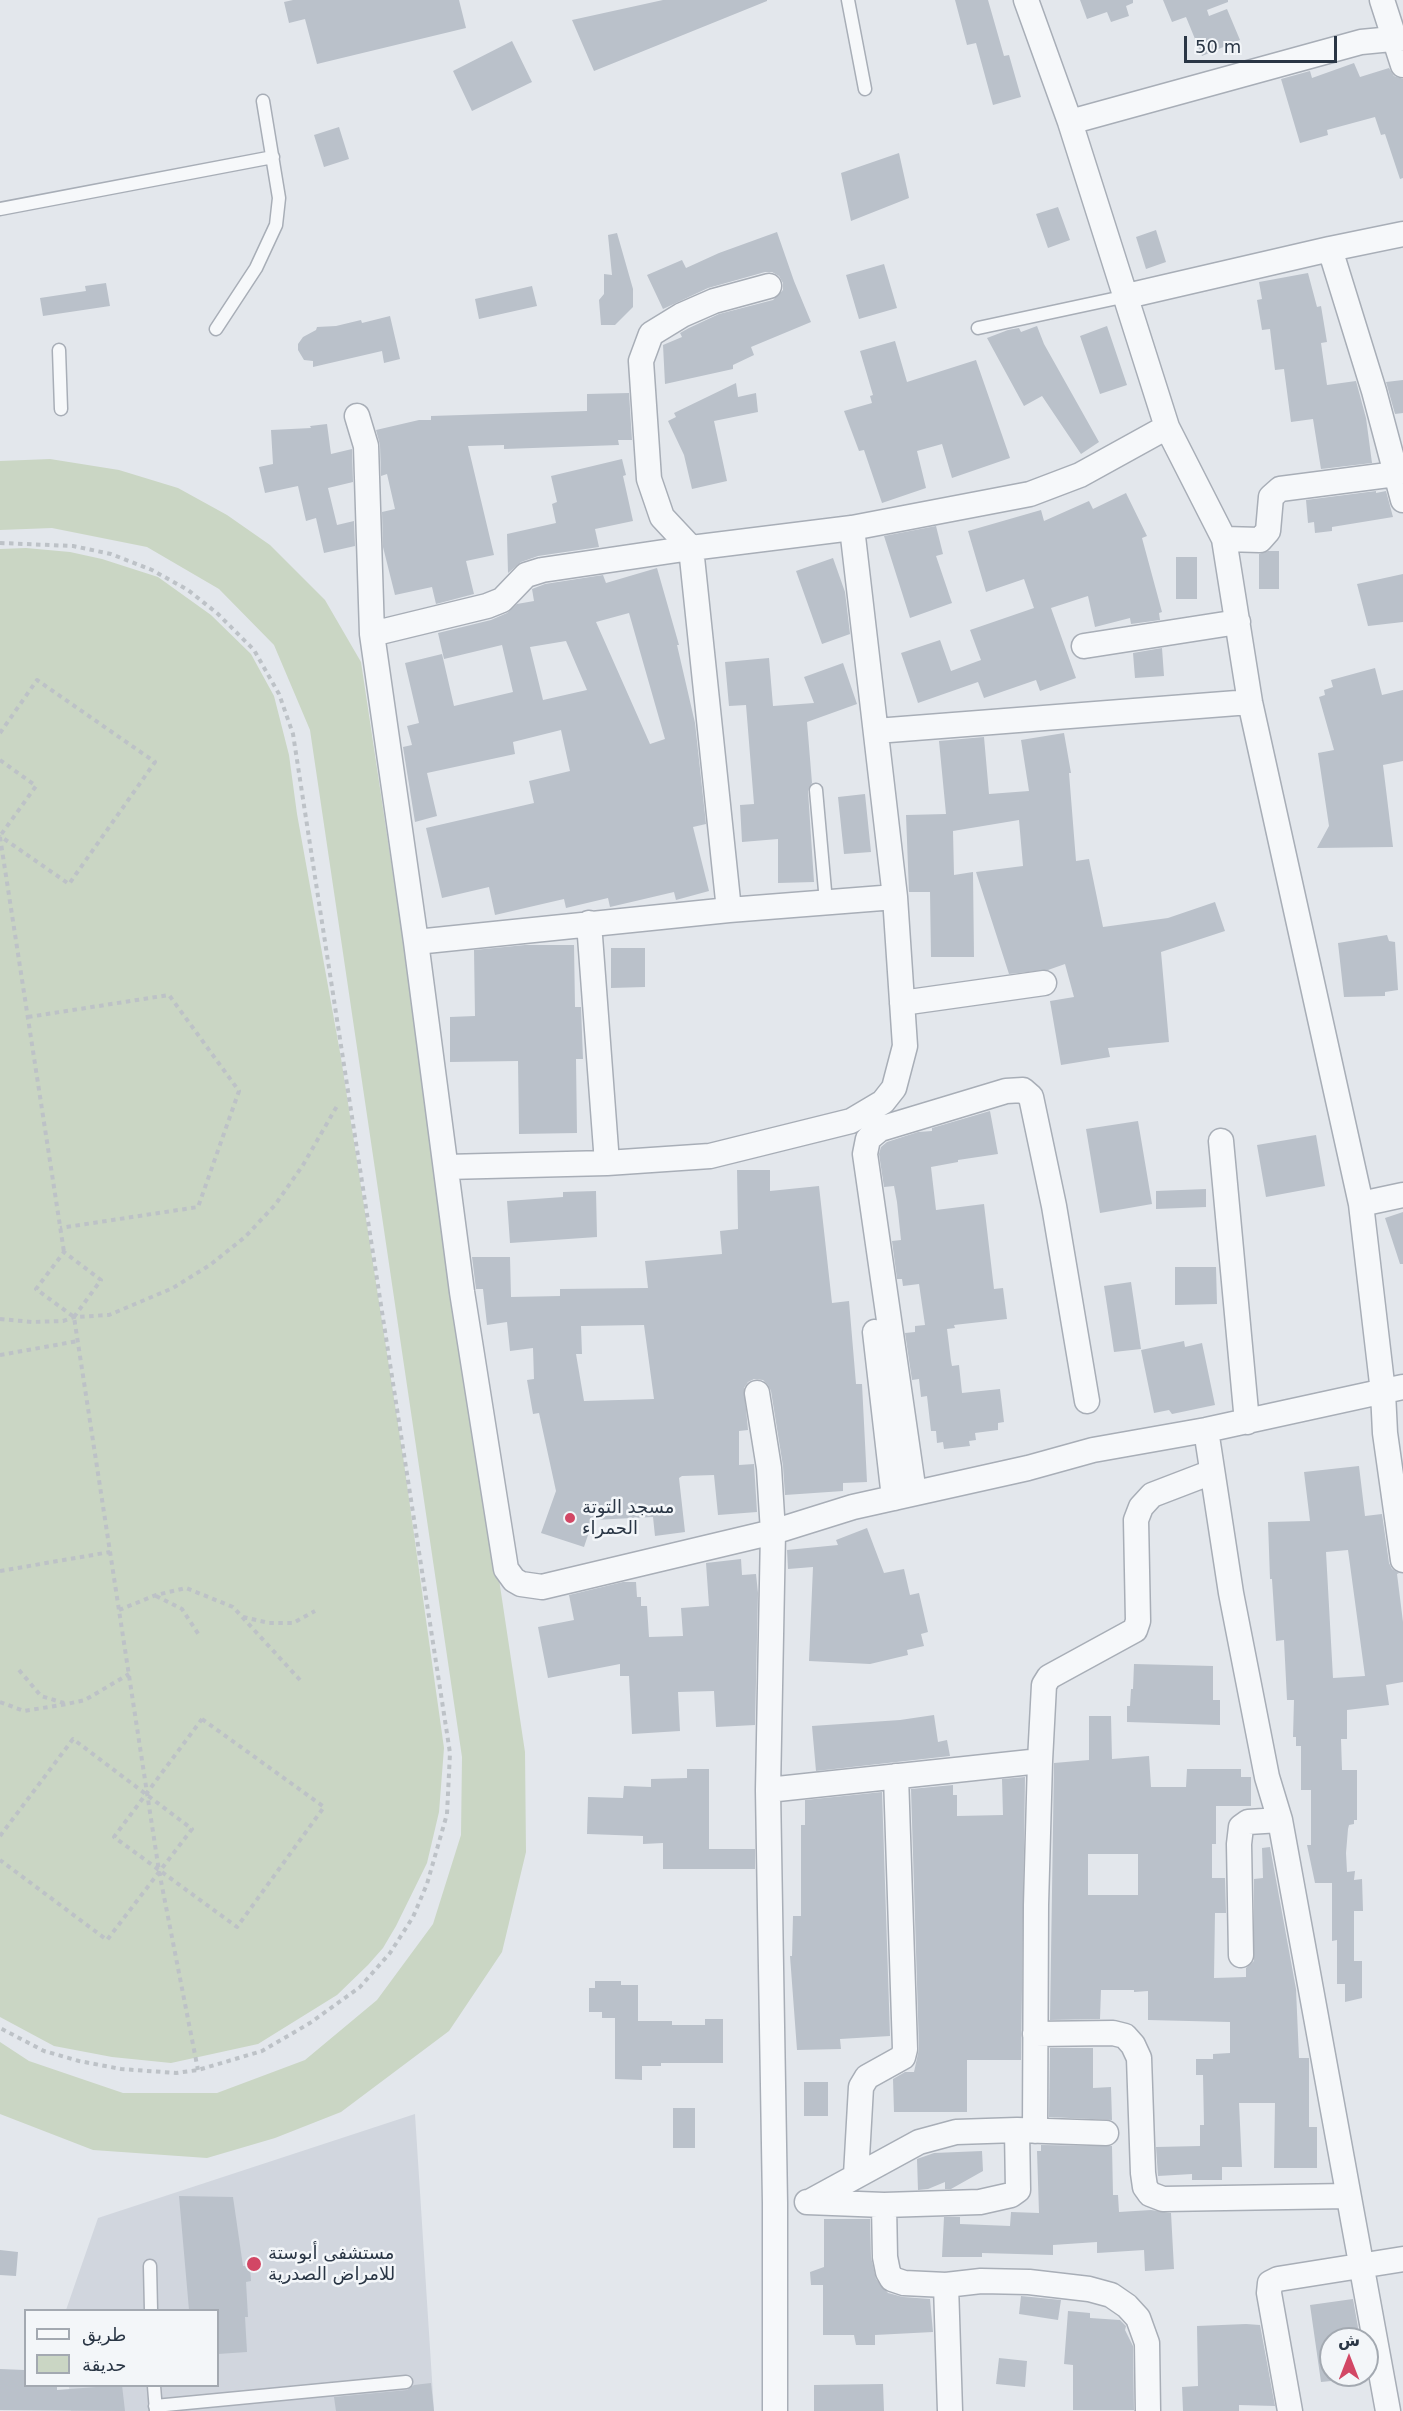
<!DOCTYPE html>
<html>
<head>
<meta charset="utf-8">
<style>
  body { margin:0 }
  #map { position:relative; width:1403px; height:2411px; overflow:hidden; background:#e3e7ec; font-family:"DejaVu Sans",Cairo,sans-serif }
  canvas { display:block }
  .legend { position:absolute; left:24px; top:2309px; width:195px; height:78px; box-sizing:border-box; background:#f3f6f9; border:2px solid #a3a9b1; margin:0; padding:8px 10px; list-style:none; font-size:18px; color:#2a3645 }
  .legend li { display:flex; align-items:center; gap:12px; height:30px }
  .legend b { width:30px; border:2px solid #a3a9b1 }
  .north { position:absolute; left:1319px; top:2327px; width:60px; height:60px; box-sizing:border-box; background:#f3f6f9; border:2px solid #a3a9b1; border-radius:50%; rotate:0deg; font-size:16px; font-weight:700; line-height:24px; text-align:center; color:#2a3645 }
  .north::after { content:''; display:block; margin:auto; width:21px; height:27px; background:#d24765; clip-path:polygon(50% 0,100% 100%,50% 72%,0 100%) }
  .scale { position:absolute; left:1184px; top:36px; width:153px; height:27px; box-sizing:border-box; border:3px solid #2a3645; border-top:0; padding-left:8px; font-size:18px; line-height:21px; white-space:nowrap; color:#2a3645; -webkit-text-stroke:4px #f3f6f9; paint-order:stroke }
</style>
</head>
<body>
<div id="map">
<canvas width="1403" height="2411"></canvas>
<ul class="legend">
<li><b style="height:8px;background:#f6f8fa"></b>طريق</li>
<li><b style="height:16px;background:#cad6c4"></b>حديقة</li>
</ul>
<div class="north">ش</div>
<div class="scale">50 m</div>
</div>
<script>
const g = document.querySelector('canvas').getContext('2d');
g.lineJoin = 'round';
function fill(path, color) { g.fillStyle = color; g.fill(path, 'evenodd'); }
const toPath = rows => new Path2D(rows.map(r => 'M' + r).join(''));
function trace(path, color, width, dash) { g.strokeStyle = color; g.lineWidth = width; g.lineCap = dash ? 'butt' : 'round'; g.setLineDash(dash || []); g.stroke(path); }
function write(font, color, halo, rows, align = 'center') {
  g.font = font + ' "DejaVu Sans",Cairo,sans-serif'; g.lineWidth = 5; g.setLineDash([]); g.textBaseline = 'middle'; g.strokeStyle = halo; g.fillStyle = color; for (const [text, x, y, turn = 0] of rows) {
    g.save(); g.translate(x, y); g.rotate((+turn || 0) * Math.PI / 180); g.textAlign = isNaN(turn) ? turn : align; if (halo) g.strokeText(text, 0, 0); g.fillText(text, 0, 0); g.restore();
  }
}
fill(toPath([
  [415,2114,434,2411,71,2411,69,2386,218,2386,218,2310,66,2310,98,2218]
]), '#d1d6de');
fill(toPath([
  [50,459,119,470,178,488,227,515,270,545,325,600,361,662,525,1752,526,1852,502,1952,449,2031,341,2112,275,2138,207,2158,93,2150,0,2114,0,2042,29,2061,123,2093,217,2093,305,2060,377,2000,433,1924,461,1835,462,1757,310,730,274,645,219,589,147,547,52,528,0,530,0,461],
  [26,548,70,552,102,559,158,577,211,615,251,654,274,696,289,755,297,814,341,1058,403,1456,444,1748,439,1812,427,1863,396,1926,383,1948,368,1965,337,1995,258,2044,171,2063,112,2057,54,2046,0,2017,0,549]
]), '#cad6c4');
fill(toPath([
  [293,0,459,0,466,28,317,64,305,19,289,23,284,2],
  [663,0,767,0,767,1,594,71,572,20],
  [955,0,988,0,1004,56,1009,55,1021,97,993,105,976,43,967,45],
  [1080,0,1133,0,1133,3,1126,6,1129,16,1111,22,1107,12,1087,19],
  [1163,0,1228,0,1228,2,1207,10,1209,16,1227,9,1240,40,1202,56,1186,17,1172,22],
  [512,41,532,82,472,111,453,71],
  [1354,63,1360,77,1389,68,1394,76,1403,79,1403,178,1400,179,1385,134,1381,135,1375,117,1327,130,1328,135,1300,143,1281,79,1310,71,1312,78],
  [339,127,349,159,324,167,314,135],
  [899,153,909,198,851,221,841,173],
  [1058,207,1070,240,1048,248,1036,214],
  [1156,230,1166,262,1146,269,1136,237],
  [777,232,794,281,811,322,751,347,754,355,733,365,733,369,665,384,663,345,682,337,680,333,689,328,719,314,773,300,783,290,783,283,779,276,772,272,765,272,708,288,663,309,647,275,682,260,686,268,719,253],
  [617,233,633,289,633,307,615,325,601,325,599,300,604,294,604,274,612,275,608,235],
  [884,264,897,308,859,319,846,275],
  [1308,273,1317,307,1321,306,1327,342,1321,343,1327,385,1356,381,1366,418,1372,463,1321,469,1313,419,1291,422,1284,369,1275,370,1270,329,1262,330,1257,300,1262,299,1259,282],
  [106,283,110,306,43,316,40,298,86,291,85,286],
  [532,286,537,306,479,319,475,299],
  [390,316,400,359,384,363,382,351,313,367,313,361,304,360,298,350,298,344,303,337,316,330,317,327,336,326,361,320,362,323],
  [1037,326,1044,344,1099,442,1081,454,1042,396,1024,406,987,338,1008,330,1019,328,1021,332],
  [1107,326,1127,385,1100,394,1080,336],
  [895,341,907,382,976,360,1010,458,952,478,942,444,917,451,926,488,882,503,864,450,859,451,844,411,872,403,870,396,873,395,860,351],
  [1403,380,1403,413,1395,414,1386,382],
  [736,383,738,397,756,393,758,412,714,421,727,481,692,489,684,455,668,421,676,417,674,413],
  [629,393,632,440,618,440,619,445,504,449,504,445,468,446,494,555,466,561,474,594,436,604,432,587,395,595,383,547,382,512,395,509,387,474,381,476,380,445,376,430,419,420,431,420,431,416,587,411,587,394],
  [327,424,331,454,352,449,353,482,328,488,337,525,354,521,355,546,324,553,316,518,306,521,298,486,265,493,259,467,273,464,271,430,311,428,310,426],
  [622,459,626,475,623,476,633,521,595,529,599,547,538,556,521,562,508,573,507,534,556,523,552,504,557,502,551,476],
  [1376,491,1376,493,1386,491,1393,517,1332,527,1332,531,1315,533,1314,522,1308,523,1306,500],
  [1126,493,1147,536,1142,538,1162,612,1159,613,1160,620,1131,624,1130,618,1095,627,1088,596,1051,608,1076,678,1040,691,1036,680,984,698,978,682,918,703,901,653,940,640,951,671,981,660,970,630,1034,608,1024,579,986,592,968,531,1041,510,1044,521,1089,501,1093,509],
  [936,526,943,554,936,556,952,603,910,618,884,536],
  [1268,551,1279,551,1279,589,1259,589,1259,554],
  [1176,557,1197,557,1197,599,1176,599],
  [833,558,845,592,850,634,822,644,796,571],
  [657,568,679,645,677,645,695,723,706,824,693,827,709,891,676,900,674,892,610,907,608,898,566,908,564,899,495,915,489,887,442,898,426,828,534,803,529,781,570,771,561,730,513,742,515,754,427,773,437,816,415,822,403,747,412,745,407,726,419,723,405,663,442,654,454,706,513,692,502,645,444,659,438,633,491,620,507,613,517,604,534,601,532,589,545,584,603,575,606,583],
  [629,613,665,739,650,744,596,622],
  [566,641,587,690,543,700,530,647],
  [1403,574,1403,622,1368,626,1357,584],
  [1162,648,1164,676,1135,678,1133,653],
  [769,658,773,706,814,703,804,677,843,663,857,704,807,722,812,783,808,791,814,882,778,883,778,839,742,842,740,805,754,804,746,705,729,706,725,662],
  [1375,668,1382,695,1403,690,1403,761,1383,765,1393,847,1317,848,1329,826,1318,753,1334,750,1319,697,1325,695,1324,690,1333,687,1331,680],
  [1064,733,1071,773,1069,773,1076,861,1089,859,1103,927,1168,918,1215,902,1225,931,1161,952,1169,1042,1108,1048,1110,1057,1061,1065,1050,1001,1074,997,1065,964,1048,970,1009,974,976,872,1023,866,1019,820,953,831,954,875,973,872,974,957,931,957,930,892,909,892,906,815,946,814,939,741,984,737,989,794,1029,791,1021,740],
  [865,794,871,852,844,854,838,797],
  [1387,935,1389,941,1395,942,1398,990,1385,992,1385,996,1344,997,1338,943],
  [525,945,574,945,575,1007,581,1007,583,1059,576,1059,577,1133,519,1134,518,1061,450,1062,450,1017,475,1016,474,950],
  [611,948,645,948,645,987,611,988],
  [990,1111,998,1154,958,1160,958,1162,931,1167,936,1210,984,1204,994,1289,1003,1288,1007,1319,954,1325,955,1328,947,1329,951,1361,952,1366,959,1365,962,1393,1000,1389,1004,1422,998,1423,998,1430,975,1433,976,1440,969,1441,970,1446,944,1449,943,1442,937,1443,936,1431,931,1431,927,1396,921,1397,919,1379,912,1380,905,1333,915,1332,915,1326,925,1325,919,1284,903,1286,902,1279,897,1279,892,1241,901,1240,897,1202,894,1186,884,1187,879,1154,881,1147,887,1142,918,1132,932,1131,932,1128],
  [1138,1121,1152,1204,1100,1213,1086,1129],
  [1316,1135,1325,1186,1266,1197,1257,1145],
  [737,1170,770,1170,770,1191,819,1186,832,1303,849,1301,856,1384,862,1384,867,1482,843,1483,843,1491,785,1495,783,1466,771,1391,768,1385,763,1380,754,1379,748,1382,744,1388,748,1430,739,1431,739,1465,754,1464,757,1512,718,1515,714,1475,682,1476,679,1478,685,1532,655,1536,653,1517,593,1520,584,1547,541,1533,556,1491,539,1413,533,1414,527,1380,534,1379,533,1348,510,1351,507,1322,487,1325,483,1289,476,1289,472,1257,510,1257,511,1297,560,1296,560,1289,648,1288,645,1261,722,1254,720,1231,738,1229],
  [644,1325,654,1399,584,1401,576,1354,582,1354,581,1326],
  [1206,1189,1206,1207,1156,1209,1156,1191],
  [596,1191,597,1237,510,1243,507,1201,563,1197,563,1192],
  [1403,1212,1403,1264,1400,1264,1385,1218],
  [1175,1267,1216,1267,1217,1304,1175,1305],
  [1131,1282,1141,1349,1114,1352,1104,1286],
  [1184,1341,1185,1347,1202,1343,1215,1405,1172,1414,1169,1410,1154,1413,1141,1350],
  [1359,1466,1365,1516,1382,1514,1389,1563,1392,1569,1399,1573,1397,1574,1403,1622,1403,1682,1386,1685,1389,1705,1347,1710,1347,1739,1341,1739,1342,1770,1357,1770,1357,1820,1354,1820,1354,1824,1349,1825,1348,1829,1346,1853,1347,1872,1355,1871,1354,1880,1362,1879,1363,1911,1354,1911,1354,1961,1362,1961,1362,1998,1345,2002,1345,1984,1337,1984,1337,1940,1332,1941,1332,1883,1315,1883,1307,1845,1311,1845,1311,1790,1301,1790,1301,1746,1296,1746,1296,1737,1293,1737,1294,1700,1287,1700,1284,1640,1276,1641,1272,1579,1270,1579,1268,1522,1310,1521,1304,1472],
  [1348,1550,1365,1676,1333,1678,1326,1552],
  [867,1528,884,1573,904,1569,910,1595,919,1593,928,1632,921,1634,924,1646,907,1650,908,1655,870,1664,809,1661,813,1567,788,1569,787,1550,838,1545,836,1540],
  [741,1559,742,1575,756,1574,758,1593,755,1725,716,1727,714,1691,678,1692,680,1731,632,1734,629,1676,620,1676,620,1664,548,1678,538,1627,574,1620,569,1595,623,1582,636,1582,637,1597,641,1597,641,1606,647,1606,649,1637,683,1636,681,1608,709,1606,706,1563],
  [1134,1664,1213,1666,1213,1700,1220,1700,1220,1725,1127,1722,1127,1706,1130,1706,1131,1689,1133,1689],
  [934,1715,938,1742,947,1740,950,1756,816,1771,812,1726,900,1720],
  [1089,1716,1111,1716,1112,1759,1149,1756,1151,1787,1186,1787,1187,1769,1241,1769,1241,1777,1251,1777,1251,1806,1216,1806,1216,1844,1212,1844,1212,1878,1225,1878,1226,1913,1215,1913,1214,1978,1246,1977,1246,1968,1254,1961,1254,1879,1263,1878,1262,1848,1270,1847,1296,1989,1299,2058,1309,2058,1309,2127,1317,2127,1317,2168,1274,2168,1275,2103,1239,2103,1242,2167,1222,2167,1222,2180,1192,2180,1192,2174,1158,2176,1156,2147,1200,2146,1200,2125,1204,2125,1203,2075,1196,2075,1196,2059,1213,2059,1213,2054,1230,2053,1230,2022,1148,2020,1148,1991,1134,1992,1134,1990,1101,1990,1100,2019,1050,2020,1054,1763,1089,1760],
  [1088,1854,1138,1854,1138,1895,1088,1895],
  [687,1769,709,1769,709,1849,755,1849,755,1869,663,1869,663,1843,643,1844,643,1836,587,1834,588,1797,623,1798,624,1786,651,1787,651,1779,687,1778],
  [1025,1777,1021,2060,967,2060,967,2112,894,2112,893,2079,905,2072,914,2072,919,2049,911,1789,953,1785,953,1795,957,1795,957,1816,1003,1815,1002,1779],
  [882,1792,890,2036,840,2039,841,2049,797,2050,790,1956,792,1956,793,1916,801,1916,801,1825,805,1825,805,1800],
  [595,1981,621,1981,621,1985,638,1985,638,2021,672,2021,672,2025,705,2025,705,2019,723,2019,723,2063,661,2063,661,2066,642,2066,642,2080,615,2079,615,2018,602,2018,602,2012,589,2012,589,1988,595,1988],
  [1050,2048,1093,2048,1093,2088,1111,2087,1112,2120,1049,2117],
  [804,2082,828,2082,828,2116,804,2116],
  [673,2108,695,2108,695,2148,673,2148],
  [1041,2145,1112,2146,1113,2195,1118,2195,1119,2212,1151,2210,1171,2213,1174,2269,1145,2271,1144,2250,1097,2253,1097,2242,1053,2245,1053,2255,982,2253,982,2257,942,2257,944,2217,960,2217,960,2224,1010,2226,1011,2212,1039,2213,1037,2151,1041,2151],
  [982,2151,983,2171,951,2189,945,2189,945,2182,928,2189,918,2190,917,2159,934,2153],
  [179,2196,233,2197,243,2266,250,2266,251,2281,246,2282,248,2317,245,2317,247,2352,218,2354,218,2310,189,2310],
  [824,2219,870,2219,871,2257,876,2279,888,2293,903,2297,930,2299,933,2332,875,2335,875,2345,856,2345,854,2335,823,2335,823,2285,811,2285,810,2272,824,2267],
  [0,2250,18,2252,16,2276,0,2275],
  [1021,2296,1061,2300,1058,2320,1019,2314],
  [1353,2299,1360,2339,1331,2339,1331,2381,1321,2382,1310,2305],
  [1068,2311,1090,2313,1090,2318,1120,2320,1126,2326,1125,2330,1133,2346,1134,2410,1073,2410,1073,2365,1064,2364],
  [1246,2324,1260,2325,1275,2406,1239,2405,1239,2411,1183,2411,1182,2387,1198,2386,1197,2326],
  [999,2358,1027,2361,1025,2387,996,2384],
  [0,2369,24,2370,24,2385,57,2385,57,2390,122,2385,125,2411,0,2410],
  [431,2383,434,2411,336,2411,334,2397,407,2390,414,2385],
  [883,2384,884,2411,814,2411,814,2385]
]), '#bac1ca');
const service = toPath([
  [848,0,865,89],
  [0,209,273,157],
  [978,328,1127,296],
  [216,329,256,268,276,225,279,198,263,101],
  [59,350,61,409],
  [816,790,826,902],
  [150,2266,151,2310],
  [154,2386,156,2411],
  [155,2406,406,2382]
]);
const minor = toPath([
  [1026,0,1070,122,1167,427,1224,539,1250,702,1361,1204,1383,1392,1385,1433,1403,1560],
  [1382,0,1403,65],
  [1070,122,1361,42,1403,38],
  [1330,249,1374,391,1403,500],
  [1127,296,1330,249,1403,234],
  [357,416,366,446,372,634,416,942,462,1292,506,1569,514,1580,521,1584,542,1587,773,1532,853,1507,1028,1468,1093,1450,1206,1430,1403,1387],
  [1224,539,1260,540,1268,531,1271,497,1280,489,1396,474],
  [372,634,487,606,502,600,526,575,542,570,691,548,852,528,1030,494,1080,475,1167,427],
  [1084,646,1238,622],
  [876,731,1250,702],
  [729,910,691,548,662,517,649,479,641,361,651,334,682,315,714,301,769,286],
  [589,923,607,1163],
  [416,942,729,910,895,897],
  [902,1003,1044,983],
  [1221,1141,1247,1422],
  [446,1167,607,1163,710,1156,851,1121,883,1102,894,1088,905,1046,895,897,852,528],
  [1361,1204,1403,1195],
  [875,1332,894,1498],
  [757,1393,769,1468,773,1532,768,1790,775,2203,775,2411],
  [1206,1430,1231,1593,1267,1777,1280,1820,1388,2411],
  [914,1493,865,1154,868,1139,880,1129,1006,1091,1023,1090,1031,1097,1054,1206,1087,1401],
  [1040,1761,1044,1685,1049,1677,1135,1630,1138,1621,1136,1520,1141,1507,1152,1495,1212,1472],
  [768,1790,1040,1761,1036,1905,1035,2131],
  [1241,1955,1239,1844,1241,1827,1248,1822,1280,1820],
  [1035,2034,1113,2033,1125,2036,1133,2045,1139,2058,1143,2173,1145,2187,1150,2194,1163,2199,1348,2196],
  [856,2175,861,2087,867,2077,903,2057,905,2049,896,1776],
  [807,2202,884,2205,980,2202,1011,2195,1018,2190,1017,2130],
  [809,2202,919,2142,956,2132,1017,2130,1106,2133],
  [884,2205,885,2257,888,2272,892,2279,904,2283,946,2285,981,2281,1029,2282,1089,2289,1111,2295,1127,2306,1138,2318,1147,2343,1148,2411],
  [946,2285,950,2411],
  [1290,2411,1269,2293,1270,2283,1278,2279,1403,2259]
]);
trace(service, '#a8aeb7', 15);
trace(minor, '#a8aeb7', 27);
trace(toPath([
  [0,543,73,546,111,554,152,570,188,590,218,614,254,650,279,694,293,734,450,1753,447,1814,427,1884,413,1917,390,1953,360,1987,310,2023,262,2051,198,2070,176,2073,121,2069,79,2061,44,2051,0,2028],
  [0,733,37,680,155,762,69,884,0,836],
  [0,760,36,786,0,836],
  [0,837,64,1252],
  [28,1017,169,995,239,1091,198,1207,60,1228],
  [74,1317,101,1280,64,1252,36,1289,74,1317,159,1871,198,2070],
  [0,1319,32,1322,63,1321,74,1317,109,1315,173,1288,210,1265,245,1237,275,1205,303,1165,337,1106],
  [0,1355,78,1341],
  [0,1571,110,1552],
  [156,1596,182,1609,199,1635],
  [119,1610,156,1595,186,1588,233,1607,300,1680],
  [243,1617,269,1623,293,1623,315,1611],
  [19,1670,41,1696,64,1703],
  [0,1702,24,1711,67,1704,85,1700,129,1674],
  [202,1719,324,1807,237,1927,114,1837,202,1719],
  [0,1836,73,1739,192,1829,107,1940,0,1860]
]), '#bdc2c7', 4, [4.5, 4.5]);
trace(service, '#f6f8fa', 12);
trace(minor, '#f6f8fa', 24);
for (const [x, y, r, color] of [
  [570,1518,6,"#d24765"],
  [254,2264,8,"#d24765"]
]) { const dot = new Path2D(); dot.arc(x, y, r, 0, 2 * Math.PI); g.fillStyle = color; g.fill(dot); trace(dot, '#f3f6f9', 2); }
write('18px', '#2a3645', '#f3f6f9', [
  ["مسجد التوتة",582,1508],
  ["الحمراء",582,1529],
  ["مستشفى أبوستة",268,2254],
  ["للامراض الصدرية",268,2275]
], 'left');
</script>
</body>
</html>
